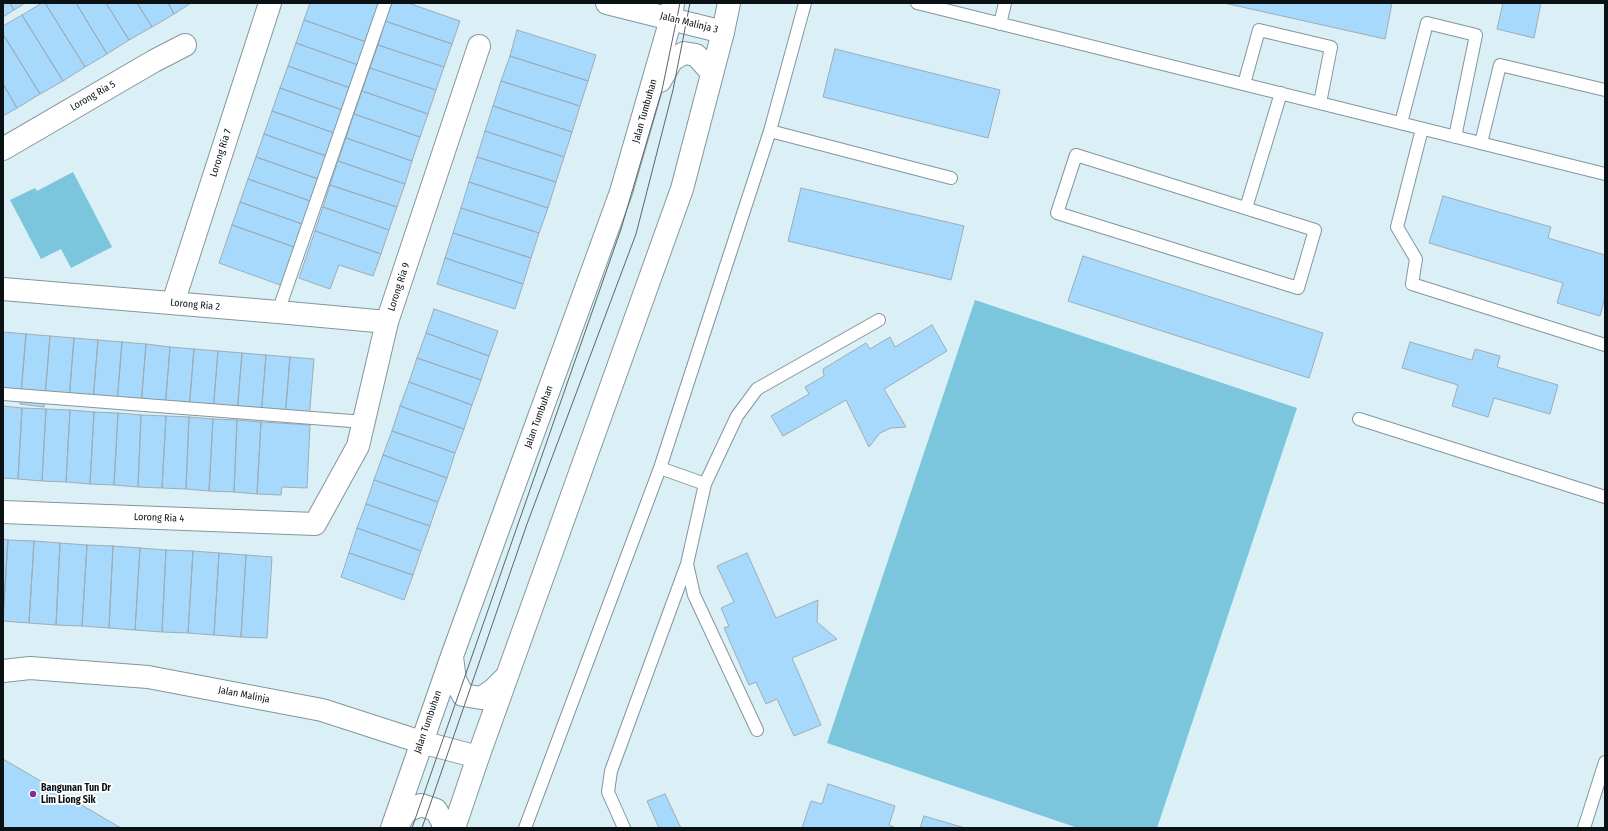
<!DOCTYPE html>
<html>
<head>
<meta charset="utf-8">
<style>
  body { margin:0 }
  #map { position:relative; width:1608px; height:831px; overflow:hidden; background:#dbeff6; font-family:"Fira Sans Condensed",sans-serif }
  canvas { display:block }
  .frame { position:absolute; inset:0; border:4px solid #0b1215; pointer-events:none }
</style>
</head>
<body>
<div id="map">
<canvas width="1608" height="831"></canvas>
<div class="frame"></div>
</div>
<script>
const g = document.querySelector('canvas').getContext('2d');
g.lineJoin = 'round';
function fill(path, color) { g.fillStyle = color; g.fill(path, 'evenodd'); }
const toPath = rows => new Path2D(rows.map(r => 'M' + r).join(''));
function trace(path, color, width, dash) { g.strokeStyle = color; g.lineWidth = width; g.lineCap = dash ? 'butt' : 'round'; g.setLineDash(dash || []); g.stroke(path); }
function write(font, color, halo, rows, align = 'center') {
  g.font = font + ' "Fira Sans Condensed",sans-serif'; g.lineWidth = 3.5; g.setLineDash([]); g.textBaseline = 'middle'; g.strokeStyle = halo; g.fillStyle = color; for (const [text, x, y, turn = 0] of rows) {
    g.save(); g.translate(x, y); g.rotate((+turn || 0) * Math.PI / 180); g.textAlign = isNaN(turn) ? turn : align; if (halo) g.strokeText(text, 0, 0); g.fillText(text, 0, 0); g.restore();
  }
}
fill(toPath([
  [73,172,112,247,71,268,61,249,41,259,10,200,35,188,37,191],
  [975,300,1297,408,1157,828,1078,828,827,743]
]), '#7bc5dd');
const building = toPath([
  [3,3,10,3,14,10,3,17,3,3],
  [10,3,25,3,14,10,10,3],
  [42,3,45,3,85,67,63,81,22,15,42,3],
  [45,3,76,3,107,54,85,67,45,3],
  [76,3,106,3,129,40,107,54,76,3],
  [106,3,137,3,152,27,129,40,106,3],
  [137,3,168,3,174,14,152,27,137,3],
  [168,3,191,3,174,14,168,3],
  [310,3,383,3,369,43,304,20,310,3],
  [392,3,408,3,460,21,452,44,385,21,392,3],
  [1224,3,1392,3,1385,39,1224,3],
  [1503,3,1541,3,1534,38,1497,29,1503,3],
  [22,15,63,81,40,94,3,34,3,26,22,15],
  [304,20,369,43,361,66,296,43,304,20],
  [385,21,452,44,444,67,378,45,385,21],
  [517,30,596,55,588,81,510,56,517,30],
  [3,34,40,94,17,108,3,84,3,34],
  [296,43,361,66,353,89,288,66,296,43],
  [378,45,444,67,436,90,370,68,378,45],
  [835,49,1000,90,988,138,823,97,835,49],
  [510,56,588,81,580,106,501,81,510,56],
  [288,66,353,89,345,111,280,88,288,66],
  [370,68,436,90,428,114,362,91,370,68],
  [501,81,580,106,572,132,493,106,501,81],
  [3,84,17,108,3,116,3,84],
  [280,88,345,111,337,134,272,111,280,88],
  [362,91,428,114,420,137,354,114,362,91],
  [493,106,572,132,564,157,485,131,493,106],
  [272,111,337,134,329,157,264,134,272,111],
  [354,114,420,137,412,161,346,138,354,114],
  [485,131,564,157,556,182,477,157,485,131],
  [264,134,329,157,321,180,256,157,264,134],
  [346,138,412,161,405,184,338,161,346,138],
  [256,157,321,180,313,202,248,179,256,157],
  [477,157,556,182,548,208,469,182,477,157],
  [338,161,405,184,397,207,330,185,338,161],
  [248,179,313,202,305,225,240,202,248,179],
  [469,182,548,208,539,233,461,208,469,182],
  [330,185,397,207,389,230,323,207,330,185],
  [801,188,964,226,951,280,788,241,801,188],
  [1443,196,1551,227,1548,238,1605,255,1605,297,1600,316,1557,303,1563,283,1429,243,1443,196],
  [240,202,305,225,297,248,232,225,240,202],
  [323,207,389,230,381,254,315,231,323,207],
  [461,208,539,233,531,258,453,233,461,208],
  [232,225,297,248,283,286,219,263,232,225],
  [315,231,381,254,373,276,339,265,330,289,299,278,315,231],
  [453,233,531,258,523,284,445,258,453,233],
  [1083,256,1323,333,1309,378,1068,301,1083,256],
  [445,258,523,284,515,309,437,284,445,258],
  [434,309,498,331,489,356,426,333,434,309],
  [932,325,947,351,884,389,906,427,891,428,880,433,869,447,846,400,783,436,771,416,809,394,805,387,824,376,823,369,866,343,870,349,890,337,895,347,932,325],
  [3,332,26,334,21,395,3,394,3,332],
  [426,333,489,356,481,380,417,358,426,333],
  [26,334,50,336,44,407,20,404,26,334],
  [50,336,74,338,69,400,45,397,50,336],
  [74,338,98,340,93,401,69,400,74,338],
  [98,340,122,342,117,403,93,401,98,340],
  [122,342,146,344,141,406,117,403,122,342],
  [1410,342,1472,360,1475,349,1500,356,1497,367,1558,385,1550,414,1494,398,1488,417,1452,406,1458,385,1402,368,1410,342],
  [146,344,170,347,165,408,141,406,146,344],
  [170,347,194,349,189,410,165,408,170,347],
  [194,349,218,351,213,412,189,410,194,349],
  [218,351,242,353,237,414,213,412,218,351],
  [242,353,266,355,261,416,237,414,242,353],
  [266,355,290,357,285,418,261,416,266,355],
  [290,357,314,359,309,420,285,418,290,357],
  [417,358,481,380,472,405,409,382,417,358],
  [409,382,472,405,464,429,400,406,409,382],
  [3,406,22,408,18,479,3,478,3,406],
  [400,406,464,429,455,453,392,431,400,406],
  [22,408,46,409,42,481,18,479,22,408],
  [46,409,70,410,66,482,42,481,46,409],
  [70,410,94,412,90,484,66,482,70,410],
  [94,412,118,413,114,485,90,484,94,412],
  [118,413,141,415,138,487,114,485,118,413],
  [141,415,166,416,162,488,138,487,141,415],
  [166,416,189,417,186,489,162,488,166,416],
  [189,417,213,419,209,491,186,489,189,417],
  [213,419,237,420,234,492,209,491,213,419],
  [237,420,261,422,257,494,234,492,237,420],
  [261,422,310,425,307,488,282,487,281,495,257,494,261,422],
  [392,431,455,453,447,478,383,455,392,431],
  [383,455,447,478,438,502,374,480,383,455],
  [374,480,438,502,430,526,366,504,374,480],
  [366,504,430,526,421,551,357,528,366,504],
  [357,528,421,551,413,575,349,553,357,528],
  [3,539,8,540,3,616,3,539],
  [8,540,34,541,29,623,3,621,8,540],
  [34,541,60,543,56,625,29,623,34,541],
  [60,543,87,545,82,626,56,625,60,543],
  [87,545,113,546,109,628,82,626,87,545],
  [113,546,140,548,135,630,109,628,113,546],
  [140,548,166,550,162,632,135,630,140,548],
  [166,550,193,551,188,633,162,632,166,550],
  [193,551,219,553,214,635,188,633,193,551],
  [219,553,246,555,241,637,214,635,219,553],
  [349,553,413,575,404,600,341,577,349,553],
  [747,553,776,618,818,600,817,622,837,639,792,658,821,725,794,736,777,699,766,704,756,682,749,685,724,628,729,626,721,608,734,602,717,566,747,553],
  [246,555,272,557,267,638,241,637,246,555],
  [3,759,121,828,3,828,3,759],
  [828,784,895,806,889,825,896,828,802,828,811,801,822,804,828,784],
  [665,794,681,828,659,828,647,801,665,794],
  [924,816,965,828,920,828,924,816]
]);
fill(building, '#a6d9fb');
trace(building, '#9dacb7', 1);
const service = toPath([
  [917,3,1605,174],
  [1000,24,1005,3],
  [1244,84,1259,30,1331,47,1320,103],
  [1401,123,1427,23,1476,35,1455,137],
  [1422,129,1397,227,1416,259,1412,284,1605,345],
  [770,131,951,178],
  [1481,143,1500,65,1605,90],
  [1076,155,1315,230,1298,288,1057,213,1076,155],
  [1246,208,1281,93],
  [278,312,385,3],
  [3,394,364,422],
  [1359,419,1605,497],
  [660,468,705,484],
  [687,564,694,595,757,730],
  [525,828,660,468,770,131,805,3],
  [624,828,608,792,611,771,687,564,705,484,737,416,757,389,879,320],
  [1584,828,1605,762]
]);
const minor = toPath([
  [607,3,723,32],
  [3,149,154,61,185,45],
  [3,289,278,312,387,322],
  [173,303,270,3],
  [3,512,315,524,358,446,387,322,479,46],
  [3,671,30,668,148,677,322,710,421,742,478,757]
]);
const secondary = toPath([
  [660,81,672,60,684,53,696,55,712,73],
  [452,657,455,680,463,695,481,698,493,690,506,677],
  [392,828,452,656,621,192,671,19,673,3],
  [396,828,406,811,421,805,436,810,443,823,443,828],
  [454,828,478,757,682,189,723,32,729,3]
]);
trace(service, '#83969c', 14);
trace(minor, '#83969c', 24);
trace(secondary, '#83969c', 24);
trace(service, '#fff', 12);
trace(minor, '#fff', 22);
trace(secondary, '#fff', 22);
trace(toPath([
  [412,828,621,229,662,90,680,3],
  [422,828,527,524,636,234,673,90,690,3]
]), '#5a666a', 1);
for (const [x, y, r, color] of [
  [33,794,4,"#7830a3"]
]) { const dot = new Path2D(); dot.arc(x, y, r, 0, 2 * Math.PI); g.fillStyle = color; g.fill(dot); trace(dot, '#fff', 1.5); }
write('10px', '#0b1215', '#fff', [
  ["Jalan Malinja 3",689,23,14],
  ["Lorong Ria 5",93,96,-30],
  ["Jalan Tumbuhan",645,111,-74],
  ["Lorong Ria 7",221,153,-72],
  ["Lorong Ria 9",399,287,-72],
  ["Lorong Ria 2",195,305,5],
  ["Jalan Tumbuhan",539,417,-70],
  ["Lorong Ria 4",159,518,2],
  ["Jalan Malinja",244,695,11],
  ["Jalan Tumbuhan",428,722,-71]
]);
write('bold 10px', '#0b1215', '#fff', [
  ["Bangunan Tun Dr",41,788],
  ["Lim Liong Sik",41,800]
], 'left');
</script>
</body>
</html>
